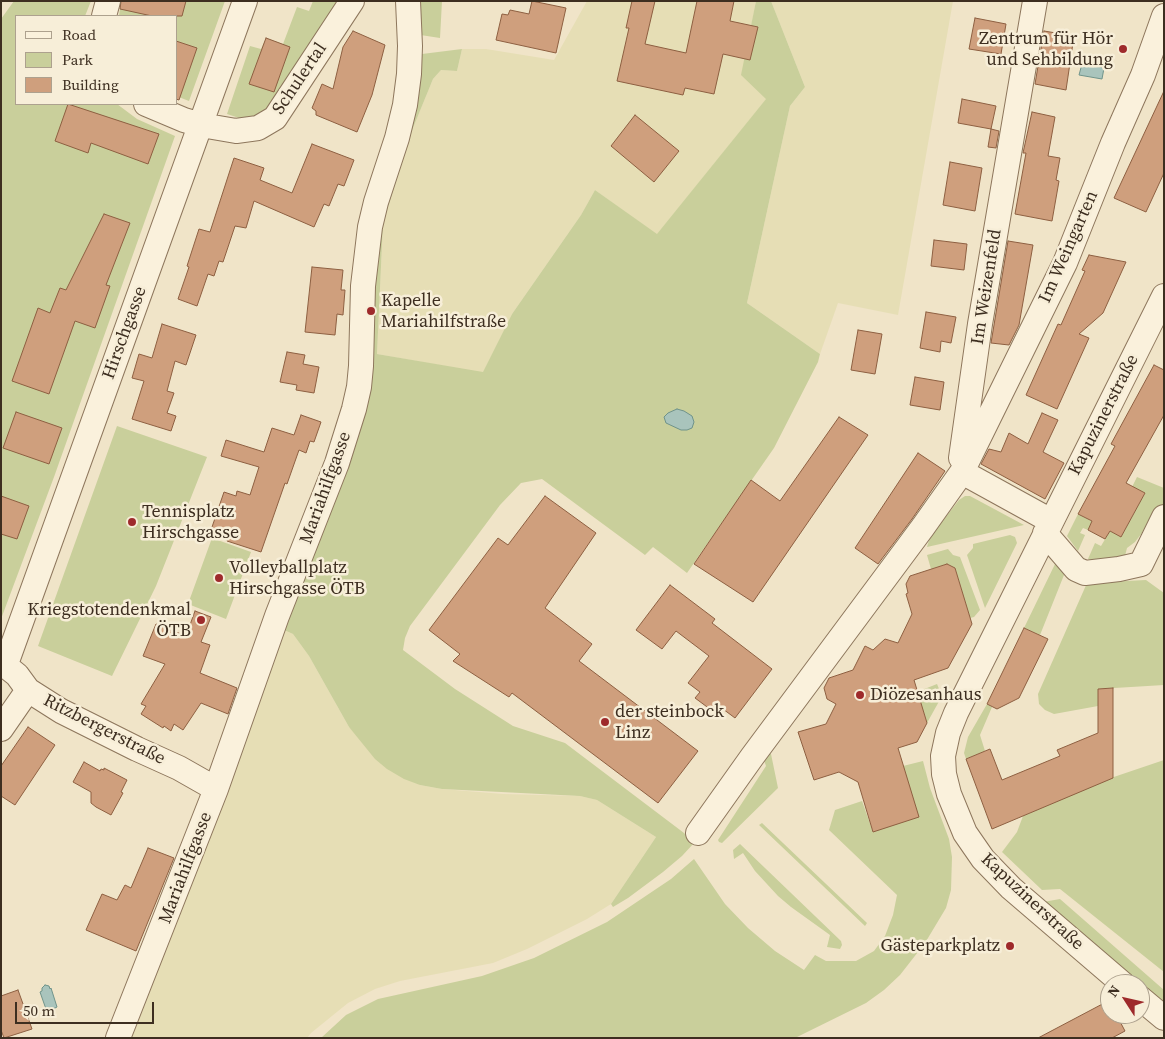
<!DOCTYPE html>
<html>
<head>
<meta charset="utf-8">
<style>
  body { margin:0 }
  #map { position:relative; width:1165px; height:1039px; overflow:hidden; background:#f0e4c8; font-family:"Source Serif 4",serif }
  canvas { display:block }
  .frame { position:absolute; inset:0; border:2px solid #3d2e20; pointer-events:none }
  .legend { position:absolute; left:15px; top:15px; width:162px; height:90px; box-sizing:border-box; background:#f7eed8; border:1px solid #ada18e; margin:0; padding:6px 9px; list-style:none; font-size:15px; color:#3d2e20 }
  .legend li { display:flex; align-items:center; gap:10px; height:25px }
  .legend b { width:25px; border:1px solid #ada18e }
  .north { position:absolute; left:1100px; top:974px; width:50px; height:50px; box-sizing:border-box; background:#f7eed8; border:1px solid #ada18e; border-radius:50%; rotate:305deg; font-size:14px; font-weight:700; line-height:20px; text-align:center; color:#3d2e20 }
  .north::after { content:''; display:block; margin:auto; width:18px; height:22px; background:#9e2a2b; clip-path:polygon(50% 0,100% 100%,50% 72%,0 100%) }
  .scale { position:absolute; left:15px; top:1002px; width:139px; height:22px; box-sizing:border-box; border:2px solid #3d2e20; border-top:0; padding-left:6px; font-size:15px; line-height:18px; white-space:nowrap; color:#3d2e20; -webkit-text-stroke:4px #f7eed8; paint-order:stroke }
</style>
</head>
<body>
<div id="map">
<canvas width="1165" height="1039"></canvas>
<div class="frame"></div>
<ul class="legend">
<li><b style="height:6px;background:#faf1dc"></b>Road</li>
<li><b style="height:14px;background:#c9cf9b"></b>Park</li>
<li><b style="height:14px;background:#cf9f7d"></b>Building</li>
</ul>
<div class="north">N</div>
<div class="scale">50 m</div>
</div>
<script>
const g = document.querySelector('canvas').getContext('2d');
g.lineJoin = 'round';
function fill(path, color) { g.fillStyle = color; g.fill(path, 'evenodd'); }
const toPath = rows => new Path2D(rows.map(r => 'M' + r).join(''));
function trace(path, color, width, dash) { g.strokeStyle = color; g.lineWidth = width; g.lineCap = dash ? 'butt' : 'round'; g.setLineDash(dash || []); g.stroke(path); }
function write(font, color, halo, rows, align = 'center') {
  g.font = font + ' "Source Serif 4",serif'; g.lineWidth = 5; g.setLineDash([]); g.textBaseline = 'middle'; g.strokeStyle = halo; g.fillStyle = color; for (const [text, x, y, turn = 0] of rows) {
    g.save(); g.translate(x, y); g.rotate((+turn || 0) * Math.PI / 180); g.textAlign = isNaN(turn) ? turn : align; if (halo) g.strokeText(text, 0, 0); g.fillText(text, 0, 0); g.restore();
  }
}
fill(toPath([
  [587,1,756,1,742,74,768,97,657,235,595,190,581,215,512,314,483,373,377,354,383,223,413,128,433,79,441,70,457,71,462,49,486,49,554,60],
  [771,1,953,1,898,315,838,303,820,354,747,303,790,106,805,87],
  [284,630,293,634,309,656,349,727,420,785,442,789,503,794,580,796,597,800,656,837,611,904,587,919,527,949,493,963,400,981,375,989,348,1003,311,1033,307,1038,126,1038]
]), '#e6deb5');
fill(toPath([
  [14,1,91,1,85,16,16,16,16,104,117,104,137,119,175,136,54,477,1,619,1,19],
  [121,1,225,1,189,101,176,96,176,16,119,16],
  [313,1,346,1,272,109,257,117,245,120,227,114,250,46,261,49,266,38,283,44,297,7,309,11],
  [412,1,442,1,440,38,414,34],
  [756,1,771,1,805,87,790,106,747,303,820,354,818,362,774,448,687,573,653,547,645,555,542,479,521,483,500,505,410,626,405,638,403,650,455,689,513,726,565,743,684,833,694,843,682,856,663,872,628,898,613,907,611,904,656,837,597,800,580,796,442,789,420,785,404,779,387,769,375,759,349,727,309,656,293,634,284,630,282,616,368,317,375,316,376,307,368,306,371,254,418,73,422,54,462,49,457,71,441,70,433,79,413,128,383,223,377,354,483,372,512,314,581,215,595,190,657,234,766,99,741,75],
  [117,426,207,457,156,586,112,676,38,646],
  [1137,477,1164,488,1164,503,1158,517,1152,514,1142,533,1135,542,1127,548,1125,556,1094,561,1088,559,1095,543,1101,546,1110,531,1121,537,1145,493,1132,487],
  [965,496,970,496,1024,525,927,547,930,537,959,500],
  [1078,514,1092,521,1088,530,1083,528,1080,533,1085,535,1078,551,1067,536],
  [1010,535,1015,537,1017,543,985,608,967,555,973,548,973,544],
  [212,538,251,552,226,619,188,604],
  [948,549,953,555,960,557,980,610,974,617,970,618,955,568,947,564,931,569,927,555],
  [1056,562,1063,567,1064,575,1040,635,1024,628],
  [1146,580,1164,593,1164,685,1098,689,1098,706,1054,714,1045,710,1039,704,1038,694,1087,583],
  [937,684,942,696,927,723,917,692],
  [987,704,992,707,980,735,985,751,966,759,964,753,968,737],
  [767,752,771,754,778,788,722,843,719,842,718,840,766,766,762,754],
  [1164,760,1164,972,1060,889,1042,890,1002,852,1017,832,1023,816,1099,782],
  [923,761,930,788,949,839,952,857,951,890,946,908,925,943,900,975,884,990,866,1003,795,1038,321,1038,346,1015,378,999,482,976,534,958,607,922,671,879,694,859,725,904,748,928,775,951,804,970,815,955,826,961,856,961,874,951,885,936,893,915,897,895,829,830,835,810,862,801,873,832,903,766],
  [762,823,867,923,865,926,759,825],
  [740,844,841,941,842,945,840,949,827,947,830,935,791,907,778,896,755,871,743,853,734,859,733,850],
  [1060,899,1164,990,1164,1004,1043,902]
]), '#c9cf9b');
const water = toPath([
  [1082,64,1104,68,1102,79,1079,75,1082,64],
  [677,409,684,411,692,416,694,422,692,428,687,430,681,430,666,423,664,417,668,413,677,409],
  [45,985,49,986,50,989,51,988,57,1007,47,1012,40,992,42,991,42,988,45,985]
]);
fill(water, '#a9c4bc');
trace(water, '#6f938a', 1);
const building = toPath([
  [121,1,186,1,182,16,152,16,120,9,121,1],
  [532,1,566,8,556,53,496,40,502,14,508,15,510,10,529,14,532,1],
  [632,1,655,1,645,44,686,53,697,1,734,1,730,21,758,27,750,60,723,54,714,94,685,88,683,95,617,81,629,28,626,28,632,1],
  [975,18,1006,24,1001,54,969,49,975,18],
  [353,31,385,45,372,95,357,132,316,115,316,111,312,108,322,84,333,89,343,47,353,31],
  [1044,31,1074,36,1066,90,1035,84,1044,31],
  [266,38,290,47,274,92,249,84,266,38],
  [176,41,197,48,179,100,176,99,176,41],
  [1164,91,1164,173,1146,212,1114,198,1164,91],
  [962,99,996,106,991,129,958,123,962,99],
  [68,104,159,134,148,164,91,143,88,153,55,141,68,104],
  [1032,112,1055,117,1048,156,1060,158,1056,180,1059,181,1052,221,1015,214,1026,153,1023,153,1032,112],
  [635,115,679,151,654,182,611,146,635,115],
  [991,129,999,131,996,148,988,147,991,129],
  [312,144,354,160,344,186,338,184,329,206,324,204,314,227,254,201,246,228,235,226,223,262,219,261,214,276,208,274,197,306,178,299,189,267,187,266,199,229,210,232,234,158,264,168,260,180,292,193,312,144],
  [950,162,982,168,975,211,943,205,950,162],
  [104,214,130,223,106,285,110,286,95,328,75,321,49,394,12,381,38,308,50,313,60,288,66,290,104,214],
  [934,240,967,244,964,270,931,266,934,240],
  [1008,241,1033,245,1019,325,1009,345,991,343,1008,241],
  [1089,255,1126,262,1103,313,1079,334,1089,338,1057,409,1026,395,1058,324,1061,325,1085,271,1082,270,1089,255],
  [312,267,343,270,341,290,345,290,343,315,337,314,335,335,305,332,312,267],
  [926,312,956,317,951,343,941,341,940,352,920,348,926,312],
  [162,324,196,335,186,365,175,361,167,391,174,393,167,413,176,416,171,431,132,419,144,381,132,378,139,354,152,358,162,324],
  [858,330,882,334,875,374,851,370,858,330],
  [287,352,305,355,303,364,319,367,314,393,296,390,297,385,280,382,287,352],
  [1154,365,1164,370,1164,415,1126,483,1145,493,1121,537,1110,531,1105,539,1088,530,1092,521,1078,514,1115,446,1111,444,1154,365],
  [915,377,944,382,940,410,910,405,915,377],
  [16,412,62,428,49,464,3,448,16,412],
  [1042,413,1058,420,1043,452,1064,463,1045,499,981,464,989,449,1001,452,1009,433,1028,444,1042,413],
  [301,415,321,422,314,442,310,441,306,453,299,450,287,484,285,483,261,552,227,541,229,536,211,530,224,492,236,496,237,491,250,495,259,467,221,456,226,440,264,452,272,428,294,435,301,415],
  [839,417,868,435,753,602,694,564,751,480,780,501,839,417],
  [918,453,945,471,912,519,878,564,855,548,918,453],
  [1,496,29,506,17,539,1,534,1,496],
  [545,496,596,533,545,608,592,644,579,661,698,751,658,803,512,693,509,697,453,661,460,654,429,630,498,538,508,545,545,496],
  [947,564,955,568,972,624,948,668,914,680,927,723,917,742,898,748,919,817,873,832,858,782,839,772,814,780,798,732,826,724,836,704,827,699,824,688,829,678,853,670,865,646,873,650,885,639,898,643,912,614,906,594,908,593,906,584,910,576,947,564],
  [670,585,715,619,712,623,772,669,735,718,723,709,718,715,695,698,700,692,688,683,709,656,676,631,662,649,636,630,670,585],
  [195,611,211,617,201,642,210,645,200,673,237,688,228,714,201,703,183,730,174,724,171,731,164,726,163,728,141,714,146,706,141,704,165,664,143,656,156,624,186,636,195,611],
  [1024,628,1048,639,1019,698,997,709,987,704,1024,628],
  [1113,688,1113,778,992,829,966,759,990,749,1002,780,1060,756,1057,750,1098,733,1098,689,1113,688],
  [28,727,55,745,15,805,1,796,1,766,28,727],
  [84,762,100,771,101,769,104,770,104,768,127,780,121,792,123,793,111,815,96,807,91,803,91,792,73,782,84,762],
  [148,848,174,858,136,951,86,930,102,894,117,900,125,885,131,888,148,848],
  [18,990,32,1029,4,1038,1,1030,1,996,18,990],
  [1110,1000,1110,1014,1116,1014,1125,1031,1112,1038,1038,1038,1110,1000]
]);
fill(building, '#cf9f7d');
trace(building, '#8d5f41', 1);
const minor = toPath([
  [104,16,108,1],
  [146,104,184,120,201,125,236,131,258,128,275,118,352,1],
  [961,458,980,324,1035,1],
  [962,472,1051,521],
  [1045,533,1076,569,1085,573,1119,569,1141,564,1164,517],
  [1,662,17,675,28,690,61,711,137,749,179,768,216,789],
  [6,664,245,1],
  [1,729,28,690],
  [698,833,752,757,923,527,962,472,1065,263,1113,143,1143,75,1164,16],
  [1123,984,1011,888,983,859,965,833,949,794,944,774,943,756,948,733,956,713,1164,296],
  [1140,998,1164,1018],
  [118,1038,216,789,277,616,337,463,354,409,359,387,361,366,363,286,370,227,376,202,397,138,405,105,409,74,410,46,408,1]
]);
trace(minor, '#8d765c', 26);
trace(minor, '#faf1dc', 24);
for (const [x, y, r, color] of [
  [1123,49,5,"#9e2a2b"],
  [371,311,5,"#9e2a2b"],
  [132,522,5,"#9e2a2b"],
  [219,578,5,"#9e2a2b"],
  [201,620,5,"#9e2a2b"],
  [860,695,5,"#9e2a2b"],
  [605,722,5,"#9e2a2b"],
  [1010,946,5,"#9e2a2b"]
]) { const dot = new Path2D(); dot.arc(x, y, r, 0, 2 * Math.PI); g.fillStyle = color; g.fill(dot); trace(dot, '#f7eed8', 2); }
write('18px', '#3d2e20', '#f7eed8', [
  ["Zentrum für Hör",1113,39,"right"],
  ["und Sehbildung",1113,60,"right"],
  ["Kapelle",381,301],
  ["Mariahilfstraße",381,322],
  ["Tennisplatz",142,512],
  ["Hirschgasse",142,533],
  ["Volleyballplatz",229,568],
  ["Hirschgasse ÖTB",229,589],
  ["Kriegstotendenkmal",191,610,"right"],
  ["ÖTB",191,631,"right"],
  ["Diözesanhaus",870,695],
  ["der steinbock",615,712],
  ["Linz",615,733],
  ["Gästeparkplatz",1000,946,"right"]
], 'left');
write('18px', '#3d2e20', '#f7eed8', [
  ["Schulertal",300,79,-56],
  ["Im Weingarten",1069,247,-66],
  ["Im Weizenfeld",987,287,-81],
  ["Hirschgasse",125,333,-70],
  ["Kapuzinerstraße",1104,415,-63],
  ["Mariahilfgasse",326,488,-70],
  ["Ritzbergerstraße",104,730,27],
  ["Mariahilfgasse",186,868,-69],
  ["Kapuzinerstraße",1032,902,43]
]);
</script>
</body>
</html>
